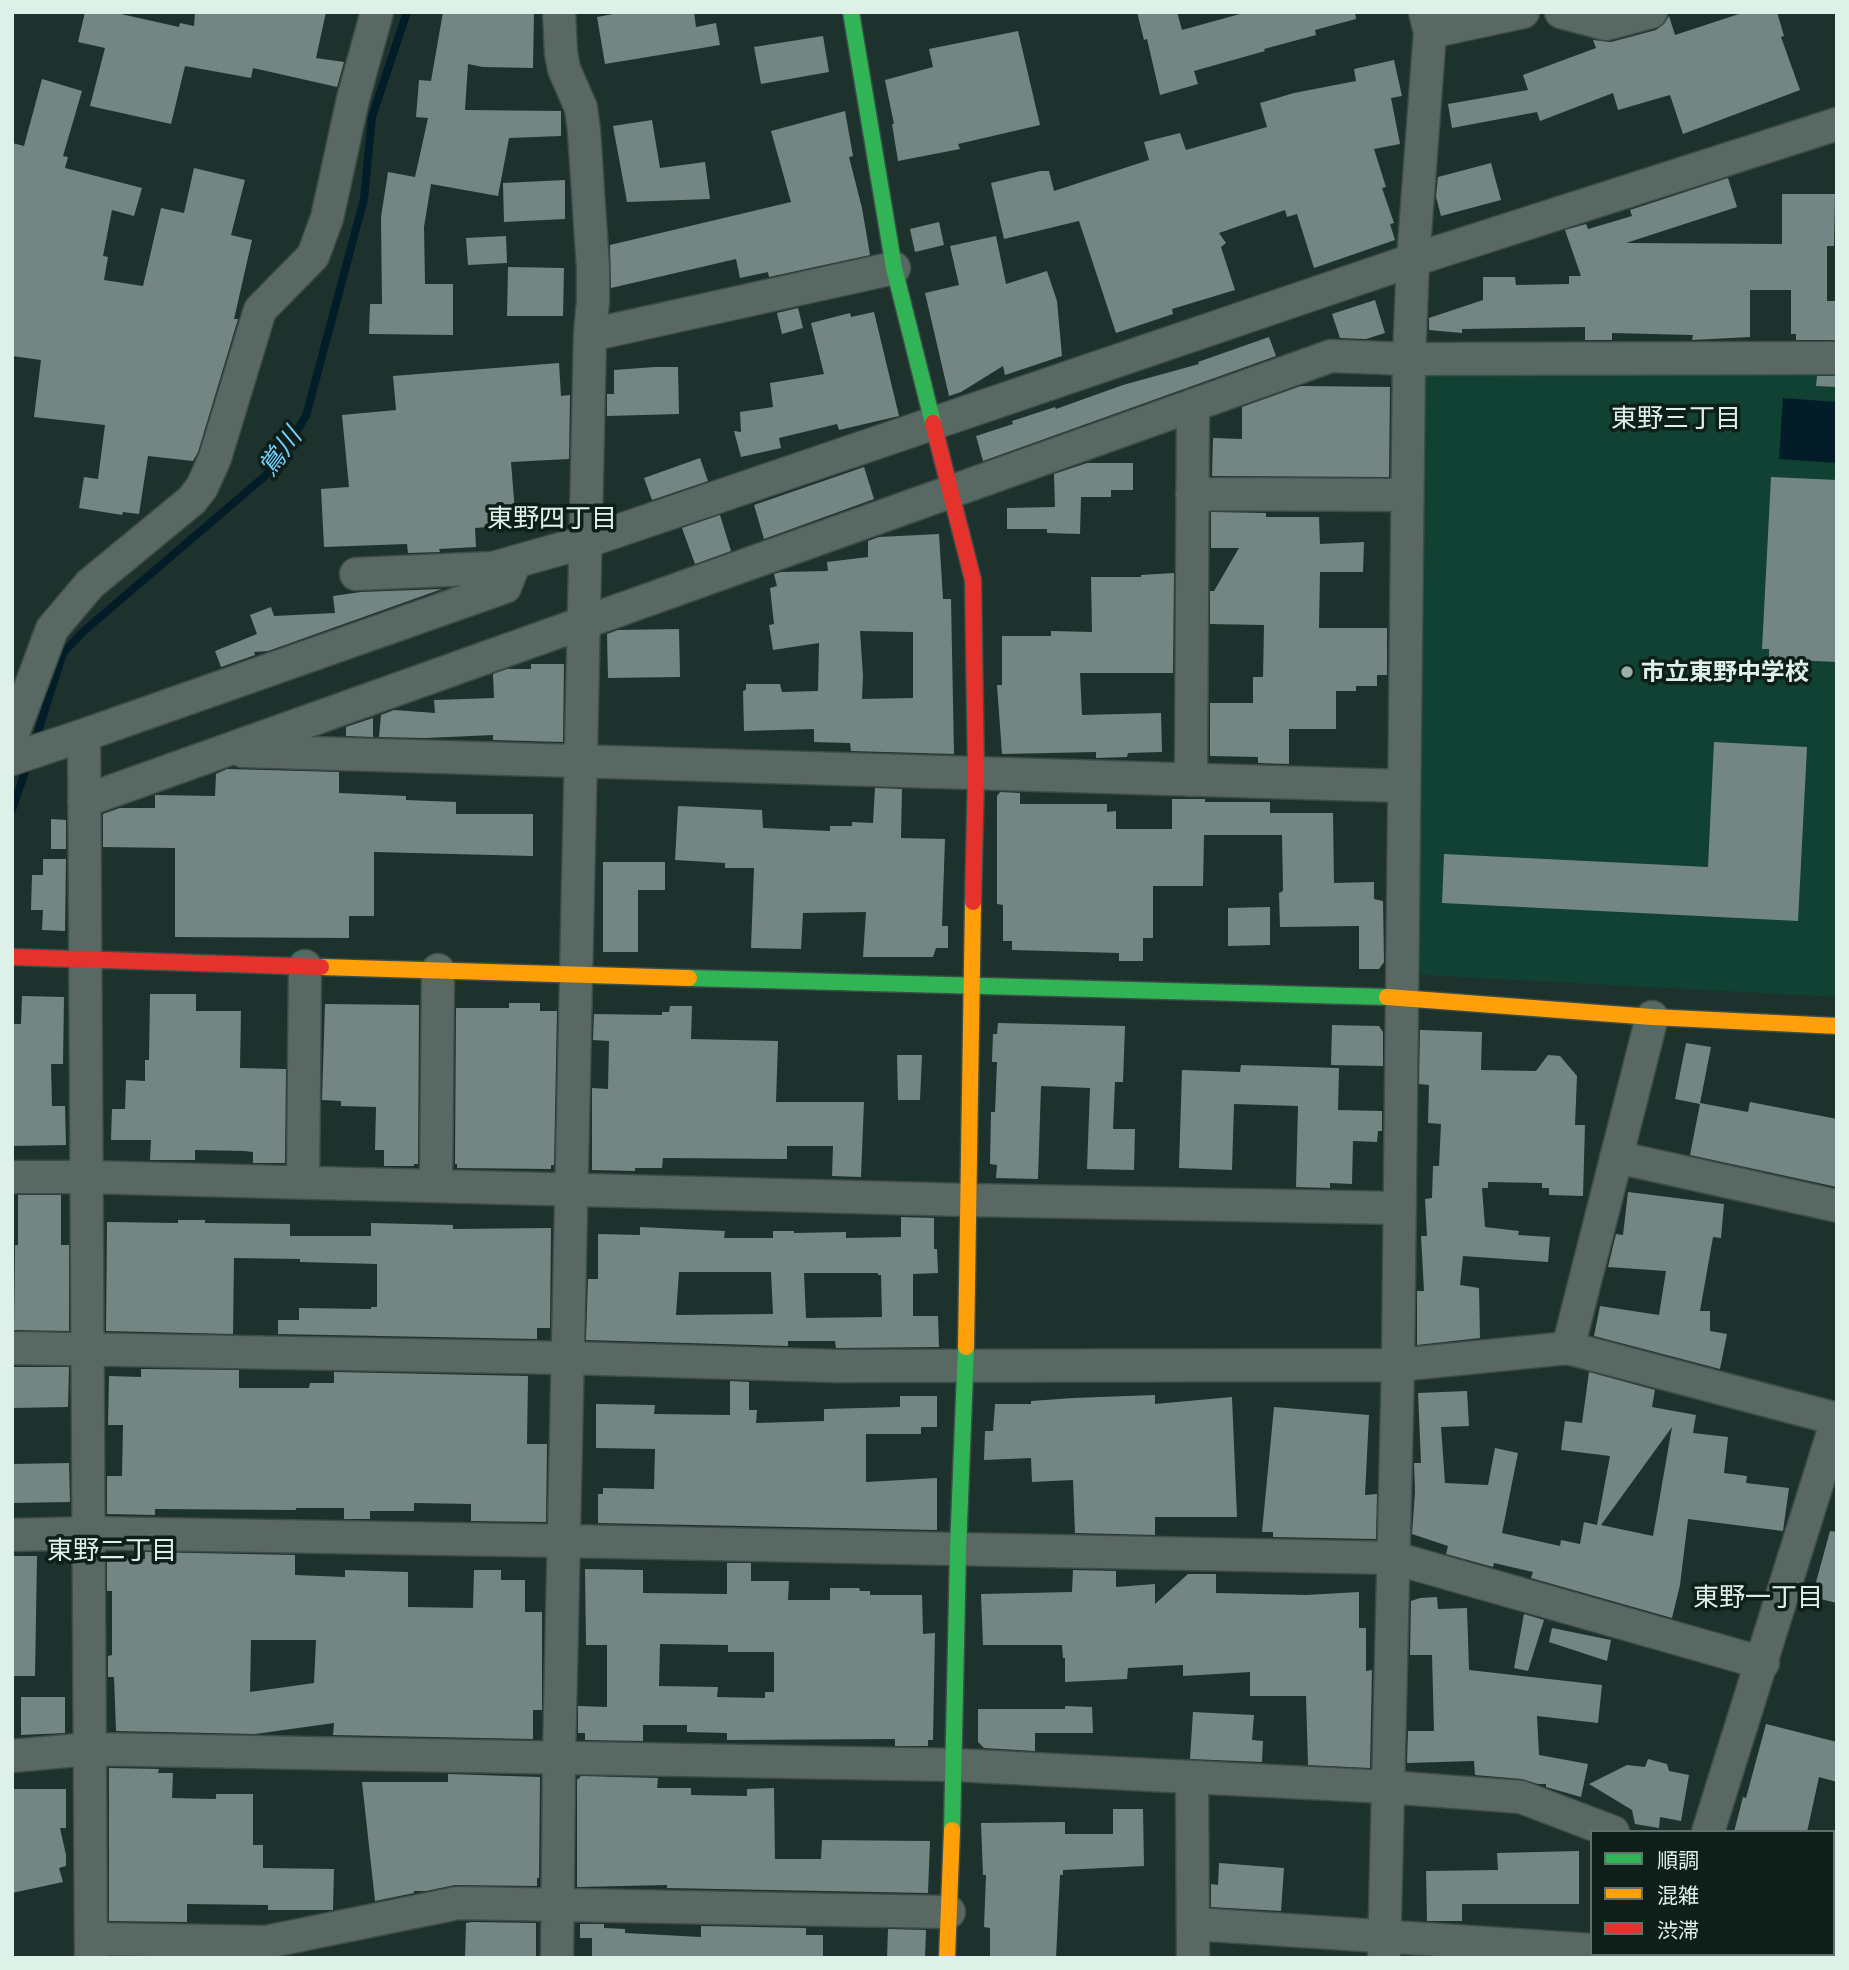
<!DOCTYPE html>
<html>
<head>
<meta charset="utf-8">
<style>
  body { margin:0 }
  #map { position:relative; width:1849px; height:1970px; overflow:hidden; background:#1d322c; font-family:Commissioner,"Noto Sans JP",sans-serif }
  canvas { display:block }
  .frame { position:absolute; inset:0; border:14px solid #ddf1e9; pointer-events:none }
  .legend { position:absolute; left:1590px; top:1830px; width:245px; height:126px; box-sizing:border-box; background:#0e1e19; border:2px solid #61726c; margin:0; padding:9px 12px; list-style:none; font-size:21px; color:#ddf1e9 }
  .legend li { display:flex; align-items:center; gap:14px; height:35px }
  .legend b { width:35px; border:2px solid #61726c }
</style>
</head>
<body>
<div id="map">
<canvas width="1849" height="1970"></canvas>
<div class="frame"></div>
<ul class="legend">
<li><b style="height:9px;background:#30b455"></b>順調</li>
<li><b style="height:9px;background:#ff9f0a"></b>混雑</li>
<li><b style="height:9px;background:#e5322d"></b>渋滞</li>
</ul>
</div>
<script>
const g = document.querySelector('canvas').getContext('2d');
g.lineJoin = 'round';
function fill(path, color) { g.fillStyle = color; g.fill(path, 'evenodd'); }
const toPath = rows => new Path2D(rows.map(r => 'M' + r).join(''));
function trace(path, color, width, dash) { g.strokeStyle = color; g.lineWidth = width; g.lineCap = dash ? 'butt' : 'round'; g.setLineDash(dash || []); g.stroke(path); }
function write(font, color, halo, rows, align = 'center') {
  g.font = font + ' Commissioner,"Noto Sans JP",sans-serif'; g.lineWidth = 7; g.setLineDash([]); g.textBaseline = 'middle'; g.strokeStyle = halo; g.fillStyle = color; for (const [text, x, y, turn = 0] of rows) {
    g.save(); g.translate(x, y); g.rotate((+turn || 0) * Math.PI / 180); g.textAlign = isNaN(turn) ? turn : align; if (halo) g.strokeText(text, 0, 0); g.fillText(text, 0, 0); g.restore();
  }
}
fill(toPath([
  [1430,371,1837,371,1837,997,1422,975,1414,965,1422,379]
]), '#114133');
fill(toPath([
  [1783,398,1837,402,1837,463,1779,459]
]), '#031d28');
trace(toPath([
  [34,744,63,653,85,630,265,476,280,458,306,416,364,199,372,117,407,12],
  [12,810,28,763]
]), '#031d28', 8);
fill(toPath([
  [85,12,112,12,179,27,180,23,194,26,195,12,326,12,316,58,344,62,337,87,253,68,251,78,185,66,171,124,90,106,105,48,78,42],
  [443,12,534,12,533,68,483,67,468,64,465,110,561,111,561,136,509,138,498,196,431,184,424,227,425,284,453,284,453,335,369,334,370,304,382,304,381,217,388,172,415,177,428,118,416,117,419,80,431,81],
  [624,12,694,12,696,27,716,23,720,45,605,64,597,17],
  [1137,12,1177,12,1182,30,1247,12,1355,12,1356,19,1315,30,1316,35,1264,49,1265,51,1194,71,1198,84,1160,95,1147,39,1144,40],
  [1745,12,1777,12,1784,36,1781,37,1800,90,1683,134,1670,95,1618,110,1613,93,1540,121,1537,112,1452,128,1448,104,1528,90,1523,75,1596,48,1593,40,1611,42,1656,30,1664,24,1669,16,1675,35],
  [1018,31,1040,125,958,144,960,149,898,161,892,124,894,124,885,80,933,67,929,49],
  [823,36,829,72,761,84,754,47],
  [1394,60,1402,96,1391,98,1400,144,1374,149,1386,187,1382,188,1394,223,1390,224,1395,240,1314,268,1297,214,1287,217,1285,210,1219,233,1226,243,1221,247,1235,290,1172,309,1173,314,1116,333,1079,221,1004,239,991,183,1040,171,1049,171,1054,191,1149,160,1144,142,1180,133,1186,150,1267,127,1260,103,1294,93,1356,81,1354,69],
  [42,79,82,91,63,156,68,157,65,168,142,188,134,216,112,210,103,256,108,257,104,280,143,286,161,208,184,213,194,168,245,180,231,235,252,240,234,319,238,319,198,452,193,461,148,456,139,514,123,512,122,515,79,508,84,477,98,479,105,425,34,417,41,360,12,356,12,143,24,146],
  [845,111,853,156,849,157,862,208,870,255,769,277,768,272,740,278,736,259,611,288,610,245,791,202,771,131],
  [652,120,660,168,705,162,710,199,627,202,613,126],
  [1491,163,1501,200,1441,216,1436,197,1438,177],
  [1728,178,1737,207,1626,243,1782,244,1782,194,1835,194,1834,246,1827,246,1827,301,1837,301,1837,340,1796,340,1796,334,1791,334,1791,290,1750,290,1750,337,1692,340,1693,335,1612,333,1612,340,1585,340,1585,327,1462,329,1462,333,1429,330,1429,318,1483,300,1483,277,1515,277,1516,285,1569,284,1569,276,1581,276,1565,230,1586,224,1588,229,1632,216,1630,210],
  [565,180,565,219,504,222,503,183],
  [939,222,944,245,915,252,910,229],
  [506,236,507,263,468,265,466,238],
  [996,236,1006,284,1047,271,1057,301,1062,356,1005,375,1003,366,961,392,949,396,925,293,959,285,950,246],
  [508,267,564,268,563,316,507,316],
  [1375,300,1385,333,1366,339,1340,338,1332,314],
  [798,308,803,328,782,334,777,313],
  [874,312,899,416,839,430,837,424,779,438,781,448,741,457,734,431,741,432,740,412,773,407,770,383,824,374,811,323,850,313,851,317],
  [1269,337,1276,356,983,461,976,436,1013,424,1012,421,1055,407,1056,409,1123,385,1199,364,1198,362],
  [559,363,561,396,570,395,569,459,511,462,516,525,475,528,476,547,439,549,440,552,408,553,407,544,324,547,321,489,349,487,342,415,396,410,393,376],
  [655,367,678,367,679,414,607,416,607,394,614,394,614,370],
  [1817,376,1837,376,1837,387,1816,386],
  [1301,386,1390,387,1389,477,1212,476,1213,438,1242,439,1242,407],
  [700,458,708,481,652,500,644,478],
  [1087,463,1133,463,1133,490,1111,490,1111,497,1081,497,1080,534,1047,533,1047,529,1007,529,1007,508,1055,507,1054,474],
  [864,467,874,499,764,539,754,505],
  [1771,477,1837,480,1837,662,1769,659,1769,649,1762,649],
  [1211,512,1266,513,1266,517,1319,517,1320,544,1364,542,1363,572,1320,572,1319,628,1387,628,1387,675,1377,675,1377,686,1356,686,1356,691,1336,691,1336,729,1289,729,1289,764,1258,763,1258,757,1210,756,1210,703,1253,703,1253,677,1263,677,1264,625,1210,624,1210,591,1214,591,1239,548,1211,548],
  [720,515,731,551,695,564,682,528],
  [939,534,943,599,951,599,954,754,851,751,850,743,814,742,814,729,744,731,743,691,746,690,746,684,780,684,782,692,818,691,819,643,773,650,769,625,774,624,770,588,777,586,774,574,781,572,828,571,827,562,868,557,868,541,879,537],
  [860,631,913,632,913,698,862,699,863,676],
  [1174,573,1173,673,1080,673,1082,715,1161,713,1162,752,1128,753,1127,757,1096,758,1096,752,1002,754,997,685,1002,685,1002,636,1051,636,1051,631,1092,632,1091,577,1141,577,1141,575],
  [442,589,268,651,254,652,255,655,221,667,215,651,257,634,250,615,271,607,274,616,335,613,333,596,361,592],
  [679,629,680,677,608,678,607,634,618,630],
  [531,664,564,664,563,742,493,740,493,735,426,738,379,737,381,715,394,710,435,713,434,700,494,698,493,674,507,669,531,669],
  [373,718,373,737,346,736,346,727],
  [1714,742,1807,747,1798,921,1442,903,1444,854,1708,867],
  [227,769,339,772,339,793,406,796,406,800,456,802,456,814,533,814,533,856,374,852,374,916,349,916,349,938,175,937,175,848,103,847,103,814,120,808,155,808,155,795,215,796,216,774],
  [875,788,902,789,901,838,945,839,942,926,948,926,948,948,936,948,933,957,863,957,866,912,803,913,801,949,751,948,754,868,725,868,725,863,675,860,678,806,762,810,763,828,830,831,830,826,852,826,852,822,873,823],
  [1000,792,1020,793,1020,804,1107,804,1107,812,1116,811,1116,829,1172,829,1172,799,1205,799,1205,802,1270,802,1270,813,1333,813,1334,883,1374,882,1374,899,1383,901,1384,962,1379,969,1359,969,1359,926,1280,927,1279,893,1283,891,1282,835,1204,835,1203,886,1153,886,1153,938,1143,938,1143,961,1119,961,1119,953,1012,950,1012,941,1003,941,1003,905,997,904,997,796],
  [51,819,66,820,66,849,51,849],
  [43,859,66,859,65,931,42,930,43,910,31,910,32,875,43,875],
  [603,862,665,862,665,890,638,890,638,952,603,952],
  [1270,907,1270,945,1228,946,1228,908],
  [150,994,196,994,196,1011,241,1011,240,1068,286,1069,285,1163,253,1163,253,1152,244,1151,195,1150,195,1160,150,1160,151,1140,111,1140,112,1109,125,1109,126,1080,145,1081,145,1060,149,1060],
  [22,996,64,997,63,1064,51,1064,52,1106,65,1106,66,1145,12,1146,12,1024,21,1024],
  [509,1003,540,1003,540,1011,557,1011,554,1165,551,1165,551,1169,457,1168,457,1164,455,1164,456,1008,509,1008],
  [325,1004,419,1005,418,1164,414,1164,414,1166,384,1166,384,1150,375,1150,376,1107,341,1106,341,1101,322,1100],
  [670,1006,692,1006,691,1039,778,1041,776,1102,864,1102,861,1177,832,1176,833,1146,787,1146,787,1159,663,1158,662,1168,635,1168,635,1171,592,1170,592,1088,608,1089,609,1041,593,1040,594,1014,662,1015,662,1012,669,1012],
  [998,1023,1125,1026,1123,1082,1115,1082,1113,1129,1135,1129,1134,1170,1087,1169,1090,1088,1041,1086,1038,1179,996,1178,997,1165,990,1164,991,1112,995,1112,997,1062,992,1062,993,1034,997,1034],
  [1332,1025,1379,1026,1383,1032,1383,1066,1331,1065],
  [1420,1030,1482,1032,1481,1070,1536,1071,1548,1055,1560,1056,1577,1076,1575,1125,1585,1125,1583,1196,1549,1195,1549,1188,1542,1188,1542,1183,1488,1182,1488,1188,1482,1188,1485,1227,1519,1231,1518,1235,1550,1237,1548,1262,1463,1256,1460,1285,1479,1288,1480,1338,1417,1345,1417,1291,1424,1291,1421,1236,1427,1236,1425,1199,1432,1198,1433,1166,1439,1166,1441,1124,1428,1123,1429,1085,1419,1084],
  [1686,1043,1711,1047,1700,1103,1748,1112,1750,1102,1837,1119,1837,1187,1690,1155,1700,1104,1675,1099],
  [897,1055,922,1055,920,1100,898,1100],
  [1241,1065,1339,1068,1338,1110,1382,1111,1382,1131,1378,1131,1377,1142,1353,1141,1352,1184,1330,1183,1330,1188,1296,1187,1298,1106,1234,1104,1232,1170,1179,1168,1182,1070,1240,1072],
  [1628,1192,1724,1204,1721,1238,1713,1237,1700,1311,1710,1311,1710,1331,1727,1334,1720,1369,1594,1336,1600,1306,1659,1315,1666,1271,1608,1267,1616,1234,1623,1235],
  [18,1195,61,1195,61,1245,69,1245,69,1331,14,1330,15,1245,18,1245],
  [901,1217,934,1218,934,1249,937,1249,938,1273,913,1274,913,1316,938,1316,939,1347,836,1348,835,1341,788,1341,788,1346,586,1340,588,1279,598,1279,598,1234,640,1235,640,1227,725,1231,724,1238,773,1238,773,1231,794,1231,794,1233,846,1232,846,1238,901,1237],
  [679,1272,771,1272,773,1314,676,1315],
  [804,1273,878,1273,878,1275,881,1275,882,1317,806,1318],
  [178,1220,205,1220,205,1223,290,1224,290,1236,371,1236,371,1223,453,1225,453,1229,551,1228,550,1328,537,1328,537,1339,278,1334,278,1320,299,1320,299,1308,371,1309,371,1307,377,1307,377,1264,300,1262,300,1259,234,1258,233,1334,106,1331,107,1222,178,1223],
  [12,1367,69,1367,68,1407,12,1408],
  [141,1369,239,1370,239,1388,309,1388,310,1383,334,1383,334,1372,528,1376,527,1444,547,1444,546,1522,471,1521,471,1504,414,1503,414,1511,370,1511,370,1519,344,1519,344,1508,296,1508,296,1510,155,1509,155,1515,107,1514,107,1476,122,1476,123,1425,108,1425,109,1376,141,1377],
  [1589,1372,1655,1390,1652,1407,1696,1415,1693,1433,1728,1437,1724,1473,1747,1476,1746,1483,1789,1488,1783,1531,1688,1519,1680,1585,1672,1618,1531,1578,1533,1572,1494,1563,1493,1567,1446,1554,1448,1546,1412,1534,1415,1492,1414,1463,1421,1463,1418,1393,1467,1391,1469,1426,1441,1427,1445,1483,1488,1485,1495,1448,1518,1453,1502,1533,1560,1546,1561,1540,1580,1544,1584,1522,1597,1525,1610,1456,1561,1450,1565,1421,1582,1423],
  [1672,1427,1653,1536,1601,1525],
  [730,1381,749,1382,749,1410,757,1410,756,1423,824,1421,824,1409,900,1407,900,1396,937,1396,937,1427,921,1427,921,1434,866,1434,866,1482,937,1478,937,1530,598,1523,598,1494,603,1494,603,1488,654,1489,655,1449,596,1448,596,1404,655,1405,654,1414,730,1415],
  [1155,1395,1155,1404,1232,1397,1237,1517,1155,1517,1155,1535,1075,1533,1073,1480,1032,1482,1031,1458,984,1460,985,1431,993,1431,995,1404,1031,1404,1031,1401,1073,1398],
  [1274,1407,1369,1415,1365,1495,1377,1494,1376,1539,1273,1537,1273,1532,1262,1532],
  [69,1463,70,1502,12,1503,12,1464],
  [1830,1531,1837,1532,1837,1603,1812,1597],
  [145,1552,295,1555,295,1575,345,1577,345,1570,408,1572,408,1607,473,1608,474,1570,501,1570,501,1580,525,1580,525,1612,542,1612,542,1710,533,1710,533,1739,333,1735,334,1723,255,1734,116,1731,114,1677,108,1677,108,1656,112,1655,112,1591,107,1591,107,1558,145,1559],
  [251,1640,316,1640,314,1683,250,1692],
  [12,1556,37,1556,35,1676,12,1676],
  [727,1563,751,1563,751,1581,789,1581,788,1600,830,1600,830,1588,859,1588,860,1591,870,1591,870,1595,922,1595,923,1634,935,1633,933,1740,928,1740,928,1746,895,1746,895,1739,727,1740,727,1733,687,1732,687,1725,643,1725,643,1741,585,1740,585,1733,578,1733,578,1706,607,1707,607,1645,586,1645,585,1569,643,1570,643,1593,727,1594],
  [660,1644,728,1645,728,1652,774,1652,774,1692,765,1692,765,1698,717,1697,718,1687,659,1686],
  [1073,1570,1116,1571,1116,1587,1155,1584,1155,1604,1188,1574,1216,1574,1216,1593,1306,1595,1359,1592,1359,1628,1366,1628,1366,1671,1372,1670,1370,1768,1308,1765,1306,1696,1250,1696,1250,1672,1183,1676,1183,1665,1128,1668,1127,1679,1065,1682,1065,1658,1063,1658,1062,1645,983,1645,981,1594,1072,1592],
  [1437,1597,1438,1609,1467,1608,1469,1670,1602,1685,1598,1723,1537,1716,1539,1755,1588,1764,1581,1797,1546,1787,1546,1784,1538,1784,1522,1779,1475,1775,1474,1761,1407,1763,1408,1731,1434,1731,1432,1655,1410,1655,1411,1601,1420,1598],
  [1524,1614,1544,1620,1528,1671,1514,1668],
  [1552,1628,1611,1640,1607,1661,1549,1642],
  [21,1697,65,1697,65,1733,21,1735],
  [1065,1706,1092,1707,1093,1733,1035,1733,1035,1751,984,1748,978,1742,978,1709,1065,1709],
  [1193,1712,1254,1715,1252,1740,1263,1741,1262,1762,1190,1759],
  [1766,1724,1837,1742,1837,1782,1819,1777,1807,1832,1734,1832,1743,1797,1746,1798],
  [1648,1759,1667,1764,1669,1771,1689,1775,1681,1821,1660,1817,1659,1828,1635,1824,1632,1810,1589,1784,1627,1765,1645,1767],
  [109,1768,159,1769,158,1773,173,1773,172,1798,216,1799,216,1794,253,1794,253,1845,263,1845,263,1868,334,1869,333,1910,268,1910,268,1905,187,1904,187,1922,109,1921],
  [448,1774,540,1777,539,1878,537,1878,537,1886,455,1885,426,1891,414,1891,414,1893,375,1901,362,1782,448,1782],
  [581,1776,658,1778,657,1788,691,1788,691,1795,747,1796,747,1789,774,1788,775,1859,821,1859,822,1840,930,1841,928,1893,667,1888,667,1885,577,1887,577,1780],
  [12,1789,66,1789,66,1828,60,1828,66,1855,66,1866,59,1868,63,1882,12,1893],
  [1113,1809,1143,1809,1144,1866,1063,1870,1063,1875,1060,1875,1056,1958,990,1958,990,1928,984,1927,986,1875,983,1875,981,1823,1065,1822,1065,1834,1113,1834],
  [1579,1851,1579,1904,1462,1904,1462,1921,1427,1921,1426,1871,1498,1870,1497,1853],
  [1219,1863,1284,1868,1281,1911,1211,1907,1211,1884,1218,1885],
  [472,1922,536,1923,536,1958,465,1958,466,1923],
  [580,1924,604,1924,604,1928,625,1929,625,1933,701,1937,701,1926,806,1928,806,1935,823,1935,823,1958,592,1958,592,1938,580,1938],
  [888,1929,926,1930,925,1957,887,1957]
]), '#748684');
const street = toPath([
  [559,12,561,53,564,69,581,108,584,131,593,268,593,300,590,335],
  [1561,12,1606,24,1651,12],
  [1430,32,1523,12],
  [1192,494,1407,495],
  [356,574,493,568,585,542,1413,260,1837,124],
  [12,736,52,629,90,584,192,500,202,487,215,458,260,310,313,256,327,218,353,99,377,12],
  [243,751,1403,786],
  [12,759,84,735],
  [1191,780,1193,405],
  [84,801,1331,356,1409,359,1837,358],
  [1616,1157,1837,1206],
  [12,1177,87,1177,967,1200,1400,1208],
  [303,1182,305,966],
  [436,1186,438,970],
  [12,1348,569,1358,835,1366,1398,1365,1568,1348,1837,1419],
  [1568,1348,1652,1017],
  [12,1535,90,1533,565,1541,1394,1558,1763,1663],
  [12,1756,89,1749,955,1765,1388,1787,1521,1797,1613,1832],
  [1192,1777,1193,1958],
  [1708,1832,1837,1420],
  [1194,1924,1592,1950],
  [91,1939,266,1942,458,1903,949,1912],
  [1649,1954,1666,1955],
  [91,1958,84,735,505,587,515,562],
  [557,1958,559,1758,590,335,894,268],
  [1384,1958,1398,1365,1409,359,1413,260,1430,32,1425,12]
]);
const fast = toPath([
  [851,12,894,268,933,423],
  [689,978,1387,997],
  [952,1830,958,1550,966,1347]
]);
const slow = toPath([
  [321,967,689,978],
  [1387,997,1652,1017,1837,1026],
  [966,1347,973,902],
  [947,1958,952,1830]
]);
const jam = toPath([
  [933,423,973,580,976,774,973,902],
  [12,957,321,967]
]);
trace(street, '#3c4c47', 35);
trace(fast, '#3c4c47', 19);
trace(slow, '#3c4c47', 19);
trace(jam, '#3c4c47', 19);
trace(street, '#5a6863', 32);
trace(fast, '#30b455', 16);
trace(slow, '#ff9f0a', 16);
trace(jam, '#e5322d', 16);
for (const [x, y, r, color] of [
  [1627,672,7,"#9aaea7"]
]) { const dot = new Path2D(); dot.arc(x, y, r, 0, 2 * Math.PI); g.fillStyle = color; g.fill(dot); trace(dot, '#0e1e19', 2.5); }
write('bold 24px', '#ddf1e9', '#0e1e19', [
  ["市立東野中学校",1641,672]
], 'left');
write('26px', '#ddf1e9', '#0e1e19', [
  ["東野三丁目",1676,418],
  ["東野四丁目",552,518],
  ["東野二丁目",112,1550],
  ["東野一丁目",1758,1597]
]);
write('italic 26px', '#71cefc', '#0e1e19', [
  ["鴬川",280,452,-54]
]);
</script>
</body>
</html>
